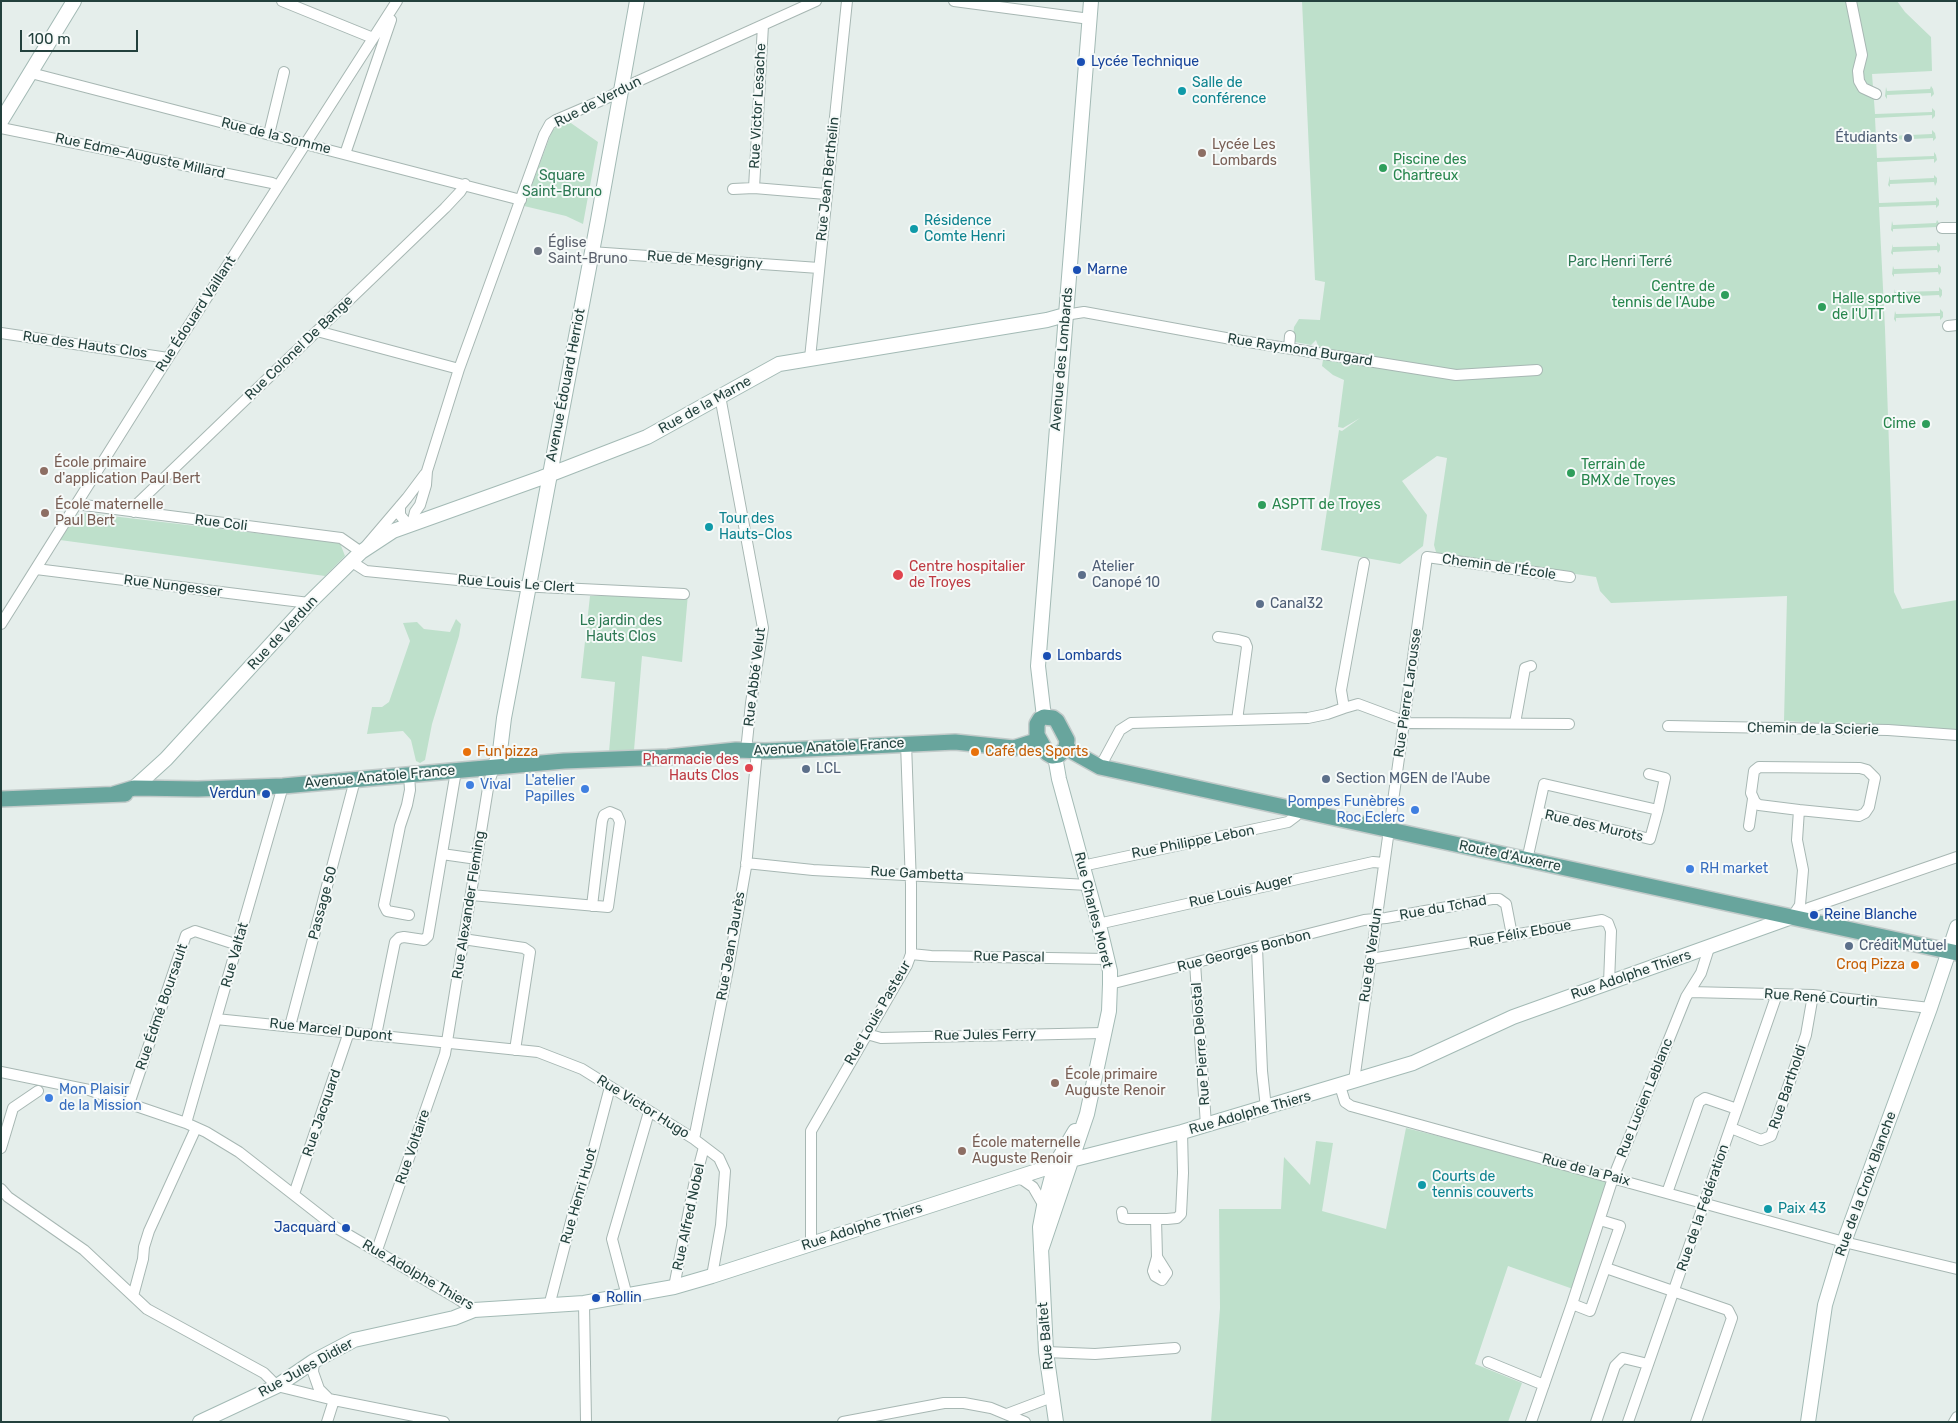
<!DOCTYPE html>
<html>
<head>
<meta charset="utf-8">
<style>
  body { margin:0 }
  #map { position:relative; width:1958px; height:1423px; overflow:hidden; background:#e5eeeb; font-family:Rubik,sans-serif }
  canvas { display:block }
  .frame { position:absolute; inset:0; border:2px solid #23413d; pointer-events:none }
  .scale { position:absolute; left:20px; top:30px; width:118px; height:22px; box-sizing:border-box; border:2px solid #23413d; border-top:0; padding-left:6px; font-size:15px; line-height:18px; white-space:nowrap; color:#23413d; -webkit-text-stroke:4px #f6faf9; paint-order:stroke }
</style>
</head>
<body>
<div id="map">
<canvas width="1958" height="1423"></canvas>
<div class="frame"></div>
<div class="scale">100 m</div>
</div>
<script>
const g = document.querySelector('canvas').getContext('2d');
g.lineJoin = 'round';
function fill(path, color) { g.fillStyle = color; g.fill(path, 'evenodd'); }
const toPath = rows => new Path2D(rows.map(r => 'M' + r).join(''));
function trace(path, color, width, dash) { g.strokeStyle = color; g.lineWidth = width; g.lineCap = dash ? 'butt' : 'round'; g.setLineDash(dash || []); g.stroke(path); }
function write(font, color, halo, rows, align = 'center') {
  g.font = font + ' Rubik,sans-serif'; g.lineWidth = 4; g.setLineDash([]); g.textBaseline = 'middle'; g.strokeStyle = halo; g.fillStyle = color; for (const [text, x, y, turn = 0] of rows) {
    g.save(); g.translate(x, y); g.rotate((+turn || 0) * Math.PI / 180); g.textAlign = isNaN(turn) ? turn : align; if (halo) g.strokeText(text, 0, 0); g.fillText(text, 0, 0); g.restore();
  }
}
fill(toPath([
  [1302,1,1897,1,1905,12,1931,37,1932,71,1872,74,1875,114,1932,112,1932,108,1935,111,1935,116,1932,119,1932,115,1875,118,1877,158,1934,156,1934,152,1936,155,1937,160,1934,163,1934,159,1877,162,1879,203,1936,201,1936,197,1939,200,1939,205,1936,208,1936,205,1879,207,1885,329,1894,592,1902,609,1957,600,1957,731,1784,721,1787,596,1611,603,1600,591,1596,577,1440,554,1436,552,1434,545,1447,458,1437,456,1402,481,1427,515,1423,546,1400,564,1321,550,1339,430,1342,431,1360,418,1343,428,1338,427,1344,380,1333,375,1322,366,1323,360,1316,340,1311,345,1295,342,1293,337,1294,327,1299,319,1320,320,1325,282,1315,280],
  [1931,86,1933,89,1934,94,1931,97,1931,93,1887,95,1887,99,1885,96,1886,87,1887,91,1930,89],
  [568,121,598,142,583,224,566,216,524,206,552,131,557,126],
  [1932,130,1935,133,1936,138,1933,141,1933,138,1889,140,1889,143,1887,141,1888,132,1889,136,1932,134],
  [1934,175,1937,178,1937,182,1935,186,1934,182,1890,184,1890,187,1888,185,1890,176,1890,180,1934,178],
  [1937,220,1939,223,1940,227,1937,231,1937,227,1893,229,1893,232,1891,230,1892,221,1893,225,1936,223],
  [1937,242,1940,245,1940,250,1938,253,1937,250,1893,252,1893,255,1891,253,1893,244,1893,247,1937,246],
  [1938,264,1941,267,1941,272,1939,275,1938,272,1894,274,1894,277,1892,274,1893,266,1894,269,1938,268],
  [1939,287,1942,290,1942,295,1940,298,1939,295,1896,297,1895,300,1893,297,1895,289,1895,292,1939,291],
  [1940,309,1943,312,1943,317,1940,320,1940,316,1896,318,1896,322,1894,319,1895,311,1896,314,1940,313],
  [86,513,340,543,345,556,325,576,60,540,76,515],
  [688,594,682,662,642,656,634,750,609,752,615,682,581,678,590,596],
  [456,619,461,624,459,636,432,724,425,760,420,763,416,761,411,740,403,731,367,734,372,707,382,707,389,702,410,641,403,623,417,622,424,629,450,632],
  [1406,1128,1608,1179,1573,1289,1508,1266,1475,1364,1522,1383,1508,1422,1211,1422,1220,1308,1219,1209,1281,1209,1284,1157,1310,1185,1316,1141,1333,1143,1322,1211,1386,1229]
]), '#bee0cb');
const street = toPath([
  [282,1,373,38],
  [954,1,1090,19],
  [1851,1,1862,55,1858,71,1859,81,1863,88,1876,94],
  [31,73,521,200],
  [1,128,272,183,278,186],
  [269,134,284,72],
  [345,154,391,20],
  [754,188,763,25],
  [733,189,754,188,826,194],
  [1942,228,1957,228],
  [591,252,819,268],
  [1065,315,1084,312,1242,341,1456,375,1537,370],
  [1948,326,1957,325],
  [317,331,459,369],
  [1,333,168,358],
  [1289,348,1290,336],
  [810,358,847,1],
  [720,396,763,628,751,703,746,751],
  [76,504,341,538,361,552,407,498,425,474],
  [400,506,400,515,405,521,412,524,415,512,420,505,426,485,427,471,459,369,544,135,550,124,556,120,607,98,634,83,816,1],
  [134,512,136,505,445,208,460,192,465,184],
  [352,562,366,571,519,586,684,594],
  [1364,563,1341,690,1344,708,1358,704,1409,723,1569,724],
  [36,569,309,603],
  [1,624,168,358,397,1],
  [1218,637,1238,640,1245,642,1247,647,1237,720],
  [1515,723,1525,668,1531,666],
  [1668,726,1888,730,1957,735],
  [1100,767,1120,730,1131,723,1308,718,1327,714,1344,708],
  [1538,812,1650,839,1658,810],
  [1749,826,1753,799],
  [442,854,477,859],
  [1527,860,1544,784,1658,810,1665,778,1649,774],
  [746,863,813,870,1088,885],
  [1082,866,1288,822,1296,816,1298,810],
  [471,895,608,907,620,822,617,815,610,812,604,815,602,821,592,906],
  [409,915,387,911,384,905,400,826,407,805,410,790,409,775],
  [1792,917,1800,905,1803,870,1797,840,1799,810,1859,816,1865,813,1869,807,1875,778,1867,770,1860,768,1759,767,1754,771,1751,793,1755,802,1759,805,1799,810],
  [1794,917,1809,908,1957,857],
  [1098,924,1373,862,1384,863],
  [463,939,524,948,530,952,515,1050],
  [1257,947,1262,1071,1266,1108],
  [911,954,931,956,1107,959],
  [1371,959,1602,920,1608,923,1611,931,1609,983],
  [1195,963,1206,1125],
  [1110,984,1364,920,1386,918,1492,899,1499,899,1506,904,1512,935],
  [1690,992,1813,995,1930,1008],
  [216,1019,538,1052,582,1069,694,1139,719,1158,725,1171,721,1225,712,1276],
  [290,1026,355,780],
  [867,1034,881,1038,1103,1033],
  [376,1035,395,942,399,938,404,937,424,940,428,936,456,771],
  [1,1072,89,1090,186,1123,206,1132,239,1152,335,1227,458,1299,474,1310],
  [1354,1081,1427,557,1570,577],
  [1340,1086,1345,1102,1351,1106,1844,1242,1957,1269],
  [129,1104,186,935,195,931,238,945],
  [186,1123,283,786],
  [1731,1128,1761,1140,1771,1136,1806,1035,1813,995],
  [694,1139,729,964,746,867,757,751],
  [1,1148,13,1108,38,1091],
  [1014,1178,1023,1180,1033,1187,1044,1206],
  [1,1189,8,1197,84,1250,147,1309,264,1373,277,1386,334,1400,444,1422],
  [1667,1193,1699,1102,1705,1098,1737,1109],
  [294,1194,349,1032],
  [1122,1212,1123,1218,1127,1219,1167,1219,1177,1218,1181,1214,1183,1173,1182,1132],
  [1156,1219,1157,1257,1153,1271,1155,1276,1162,1280,1167,1273,1157,1257],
  [811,1244,811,1131,907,965,911,954,911,885,906,743],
  [377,1250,445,1054,489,782,494,768],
  [1606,1268,1728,1310,1732,1318,1696,1422],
  [674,1287,694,1185,704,1147],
  [133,1296,143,1259,144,1247,149,1231,196,1128],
  [627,1296,612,1239,649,1112],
  [584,1303,586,1422],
  [1572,1304,1590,1311,1620,1226,1600,1220],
  [549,1306,574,1210,590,1163,610,1087],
  [1046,1352,1095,1354,1175,1348],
  [314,1361,313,1372,319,1389,328,1398],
  [1488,1362,1544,1385],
  [1007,1414,1052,1397],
  [327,1422,334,1400],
  [843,1422,944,1403,964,1403,991,1408,1025,1422],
  [1531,1422,1572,1304,1613,1178,1686,997,1701,973,1709,948],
  [1596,1422,1615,1366,1623,1358,1648,1364],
  [1628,1422,1777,994],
  [1954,1422,1957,1417]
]);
const secondary = toPath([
  [1,121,74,1],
  [1044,717,1038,666,1091,1],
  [494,768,500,751,504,718,598,220,637,1],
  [134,788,166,759,309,603,361,552,393,531,541,478,647,437,779,364,1047,320,1065,315],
  [1041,1250,1087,1114,1109,1011,1110,984,1110,971,1101,933,1059,779,1055,756],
  [200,1422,277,1386,314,1361,354,1340,454,1318,474,1310,584,1303,674,1287,712,1276,1071,1160,1182,1132,1413,1063,1513,1017,1792,917],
  [1056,1422,1046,1352,1040,1227,1044,1206,1055,1165,1075,1131],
  [1808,1422,1825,1305,1844,1242,1930,1008,1957,927]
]);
const primary = toPath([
  [1044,717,1053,718,1057,721,1067,740,1066,748,1059,755,1052,756,1047,753,1037,735,1037,724,1040,719,1044,717],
  [1066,748,1100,767,1957,953],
  [114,794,134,788,198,789,283,786,564,761,668,757,736,750,765,751,955,742,1014,748,1039,740],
  [1,799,125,794]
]);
trace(street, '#a7b7b3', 12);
trace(secondary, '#a3bab5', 16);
trace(primary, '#c1cac9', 18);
trace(street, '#fff', 10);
trace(secondary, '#fff', 14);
trace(primary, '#68a59d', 15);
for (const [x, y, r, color] of [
  [1081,62,5,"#1a4fb4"],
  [1182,91,5,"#0f9aa8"],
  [1908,138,5,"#5c6f8a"],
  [1202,153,5,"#8d6e63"],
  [1383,168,5,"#2e9e5b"],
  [914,229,5,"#0f9aa8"],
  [538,251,5,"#6b7280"],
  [1077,270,5,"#1a4fb4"],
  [1725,295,5,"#2e9e5b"],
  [1822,307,5,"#2e9e5b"],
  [1926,424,5,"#2e9e5b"],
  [44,471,5,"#8d6e63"],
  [1571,473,5,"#2e9e5b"],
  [1262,505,5,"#2e9e5b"],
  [45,513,5,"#8d6e63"],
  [709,527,5,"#0f9aa8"],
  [898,575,6,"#e0444e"],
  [1082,575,5,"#5c6f8a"],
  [1260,604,5,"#5c6f8a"],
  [1047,656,5,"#1a4fb4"],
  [467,752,5,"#e8710a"],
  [975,752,5,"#e8710a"],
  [749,768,5,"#e0444e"],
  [806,769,5,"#5c6f8a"],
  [1326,779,5,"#5c6f8a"],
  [470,785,5,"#3f7fe0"],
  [585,789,5,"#3f7fe0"],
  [266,794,5,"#1a4fb4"],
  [1415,810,5,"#3f7fe0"],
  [1690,869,5,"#3f7fe0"],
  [1814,915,5,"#1a4fb4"],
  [1849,946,5,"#5c6f8a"],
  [1915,965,5,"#e8710a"],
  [1055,1083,5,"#8d6e63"],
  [49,1098,5,"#3f7fe0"],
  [962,1151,5,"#8d6e63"],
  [1422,1185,5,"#0f9aa8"],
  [1768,1209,5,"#0f9aa8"],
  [346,1228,5,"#1a4fb4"],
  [596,1298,5,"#1a4fb4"]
]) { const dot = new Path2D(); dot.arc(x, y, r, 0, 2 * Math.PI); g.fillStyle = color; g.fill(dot); trace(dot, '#f6faf9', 2); }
write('14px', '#164399', '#f6faf9', [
  ["Lycée Technique",1091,62],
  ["Marne",1087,270],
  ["Lombards",1057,656],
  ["Verdun",256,794,"right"],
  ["Reine Blanche",1824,915],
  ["Jacquard",336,1228,"right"],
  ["Rollin",606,1298]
], 'left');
write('14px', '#0d838f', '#f6faf9', [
  ["Salle de",1192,83],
  ["conférence",1192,99],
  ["Résidence",924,221],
  ["Comte Henri",924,237],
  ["Tour des",719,519],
  ["Hauts-Clos",719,535],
  ["Courts de",1432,1177],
  ["tennis couverts",1432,1193],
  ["Paix 43",1778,1209]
], 'left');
write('14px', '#23413d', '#f6faf9', [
  ["Rue de Verdun",598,102,-27],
  ["Rue Victor Lesache",758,106,-87],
  ["Rue de la Somme",276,136,14],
  ["Rue Edme-Auguste Millard",140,156,12],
  ["Rue Jean Berthelin",828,179,-84],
  ["Rue de Mesgrigny",705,260,4],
  ["Rue Édouard Vaillant",196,314,-57],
  ["Rue des Hauts Clos",85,345,8],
  ["Rue Colonel De Bange",299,348,-44],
  ["Rue Raymond Burgard",1300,350,9],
  ["Avenue des Lombards",1062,359,-85],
  ["Avenue Édouard Herriot",566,385,-79],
  ["Rue de la Marne",705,405,-29],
  ["Rue Coli",221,523,7],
  ["Chemin de l'École",1499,567,8],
  ["Rue Louis Le Clert",516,584,4],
  ["Rue Nungesser",173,586,7],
  ["Rue de Verdun",283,633,-47],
  ["Rue Abbé Velut",755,677,-83],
  ["Rue Pierre Larousse",1408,693,-82],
  ["Chemin de la Scierie",1813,729,1],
  ["Avenue Anatole France",829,747,-3],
  ["Avenue Anatole France",380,777,-5],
  ["Rue des Murots",1594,826,13],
  ["Rue Philippe Lebon",1193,842,-11],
  ["Route d'Auxerre",1510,856,12],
  ["Rue Gambetta",917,874,3],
  ["Rue Louis Auger",1241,891,-13],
  ["Passage 50",323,903,-75],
  ["Rue Alexander Fleming",469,905,-81],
  ["Rue du Tchad",1443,908,-10],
  ["Rue Charles Moret",1093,910,76],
  ["Rue Félix Eboue",1520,934,-10],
  ["Rue Jean Jaurès",731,946,-80],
  ["Rue Georges Bonbon",1244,951,-14],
  ["Rue Valtat",235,955,-74],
  ["Rue de Verdun",1371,955,-82],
  ["Rue Pascal",1009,957,1],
  ["Rue Adolphe Thiers",1631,975,-19],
  ["Rue René Courtin",1821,998,4],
  ["Rue Édmé Boursault",162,1007,-71],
  ["Rue Louis Pasteur",878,1013,-60],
  ["Rue Marcel Dupont",331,1030,6],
  ["Rue Jules Ferry",985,1035,-1],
  ["Rue Pierre Delostal",1201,1044,-94],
  ["Rue Bartholdi",1788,1087,-71],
  ["Rue Lucien Leblanc",1645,1098,-68],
  ["Rue Victor Hugo",643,1107,32],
  ["Rue Jacquard",322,1113,-71],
  ["Rue Adolphe Thiers",1250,1113,-16],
  ["Rue Voltaire",413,1147,-71],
  ["Rue de la Paix",1586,1170,15],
  ["Rue de la Croix Blanche",1866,1184,-70],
  ["Rue Henri Huot",579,1196,-74],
  ["Rue de la Fédération",1703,1208,-71],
  ["Rue Alfred Nobel",689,1217,-78],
  ["Rue Adolphe Thiers",862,1227,-18],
  ["Rue Adolphe Thiers",418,1275,30],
  ["Rue Baltet",1046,1336,-95],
  ["Rue Jules Didier",306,1368,-29]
]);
write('14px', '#4e5e75', '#f6faf9', [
  ["Étudiants",1898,138,"right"],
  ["Atelier",1092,567],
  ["Canopé 10",1092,583],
  ["Canal32",1270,604],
  ["LCL",816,769],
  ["Section MGEN de l'Aube",1336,779],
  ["Crédit Mutuel",1859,946]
], 'left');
write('14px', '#785e54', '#f6faf9', [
  ["Lycée Les",1212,145],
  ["Lombards",1212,161],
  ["École primaire",54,463],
  ["d'application Paul Bert",54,479],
  ["École maternelle",55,505],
  ["Paul Bert",55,521],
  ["École primaire",1065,1075],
  ["Auguste Renoir",1065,1091],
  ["École maternelle",972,1143],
  ["Auguste Renoir",972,1159]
], 'left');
write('14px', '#27864d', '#f6faf9', [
  ["Piscine des",1393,160],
  ["Chartreux",1393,176],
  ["Centre de",1715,287,"right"],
  ["tennis de l'Aube",1715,303,"right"],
  ["Halle sportive",1832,299],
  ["de l'UTT",1832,315],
  ["Cime",1916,424,"right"],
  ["Terrain de",1581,465],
  ["BMX de Troyes",1581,481],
  ["ASPTT de Troyes",1272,505]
], 'left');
write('14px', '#2c7953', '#f6faf9', [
  ["Square",562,176],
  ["Saint-Bruno",562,192],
  ["Parc Henri Terré",1620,262],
  ["Le jardin des",621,621],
  ["Hauts Clos",621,637]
]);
write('14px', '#5b616d', '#f6faf9', [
  ["Église",548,243],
  ["Saint-Bruno",548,259]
], 'left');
write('14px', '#be3a42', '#f6faf9', [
  ["Centre hospitalier",909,567],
  ["de Troyes",909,583],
  ["Pharmacie des",739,760,"right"],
  ["Hauts Clos",739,776,"right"]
], 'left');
write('14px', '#c56008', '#f6faf9', [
  ["Fun'pizza",477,752],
  ["Café des Sports",985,752],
  ["Croq Pizza",1905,965,"right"]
], 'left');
write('14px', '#366cbe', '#f6faf9', [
  ["L'atelier",575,781,"right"],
  ["Papilles",575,797,"right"],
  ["Vival",480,785],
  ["Pompes Funèbres",1405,802,"right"],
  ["Roc Eclerc",1405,818,"right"],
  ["RH market",1700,869],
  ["Mon Plaisir",59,1090],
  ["de la Mission",59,1106]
], 'left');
</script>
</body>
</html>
